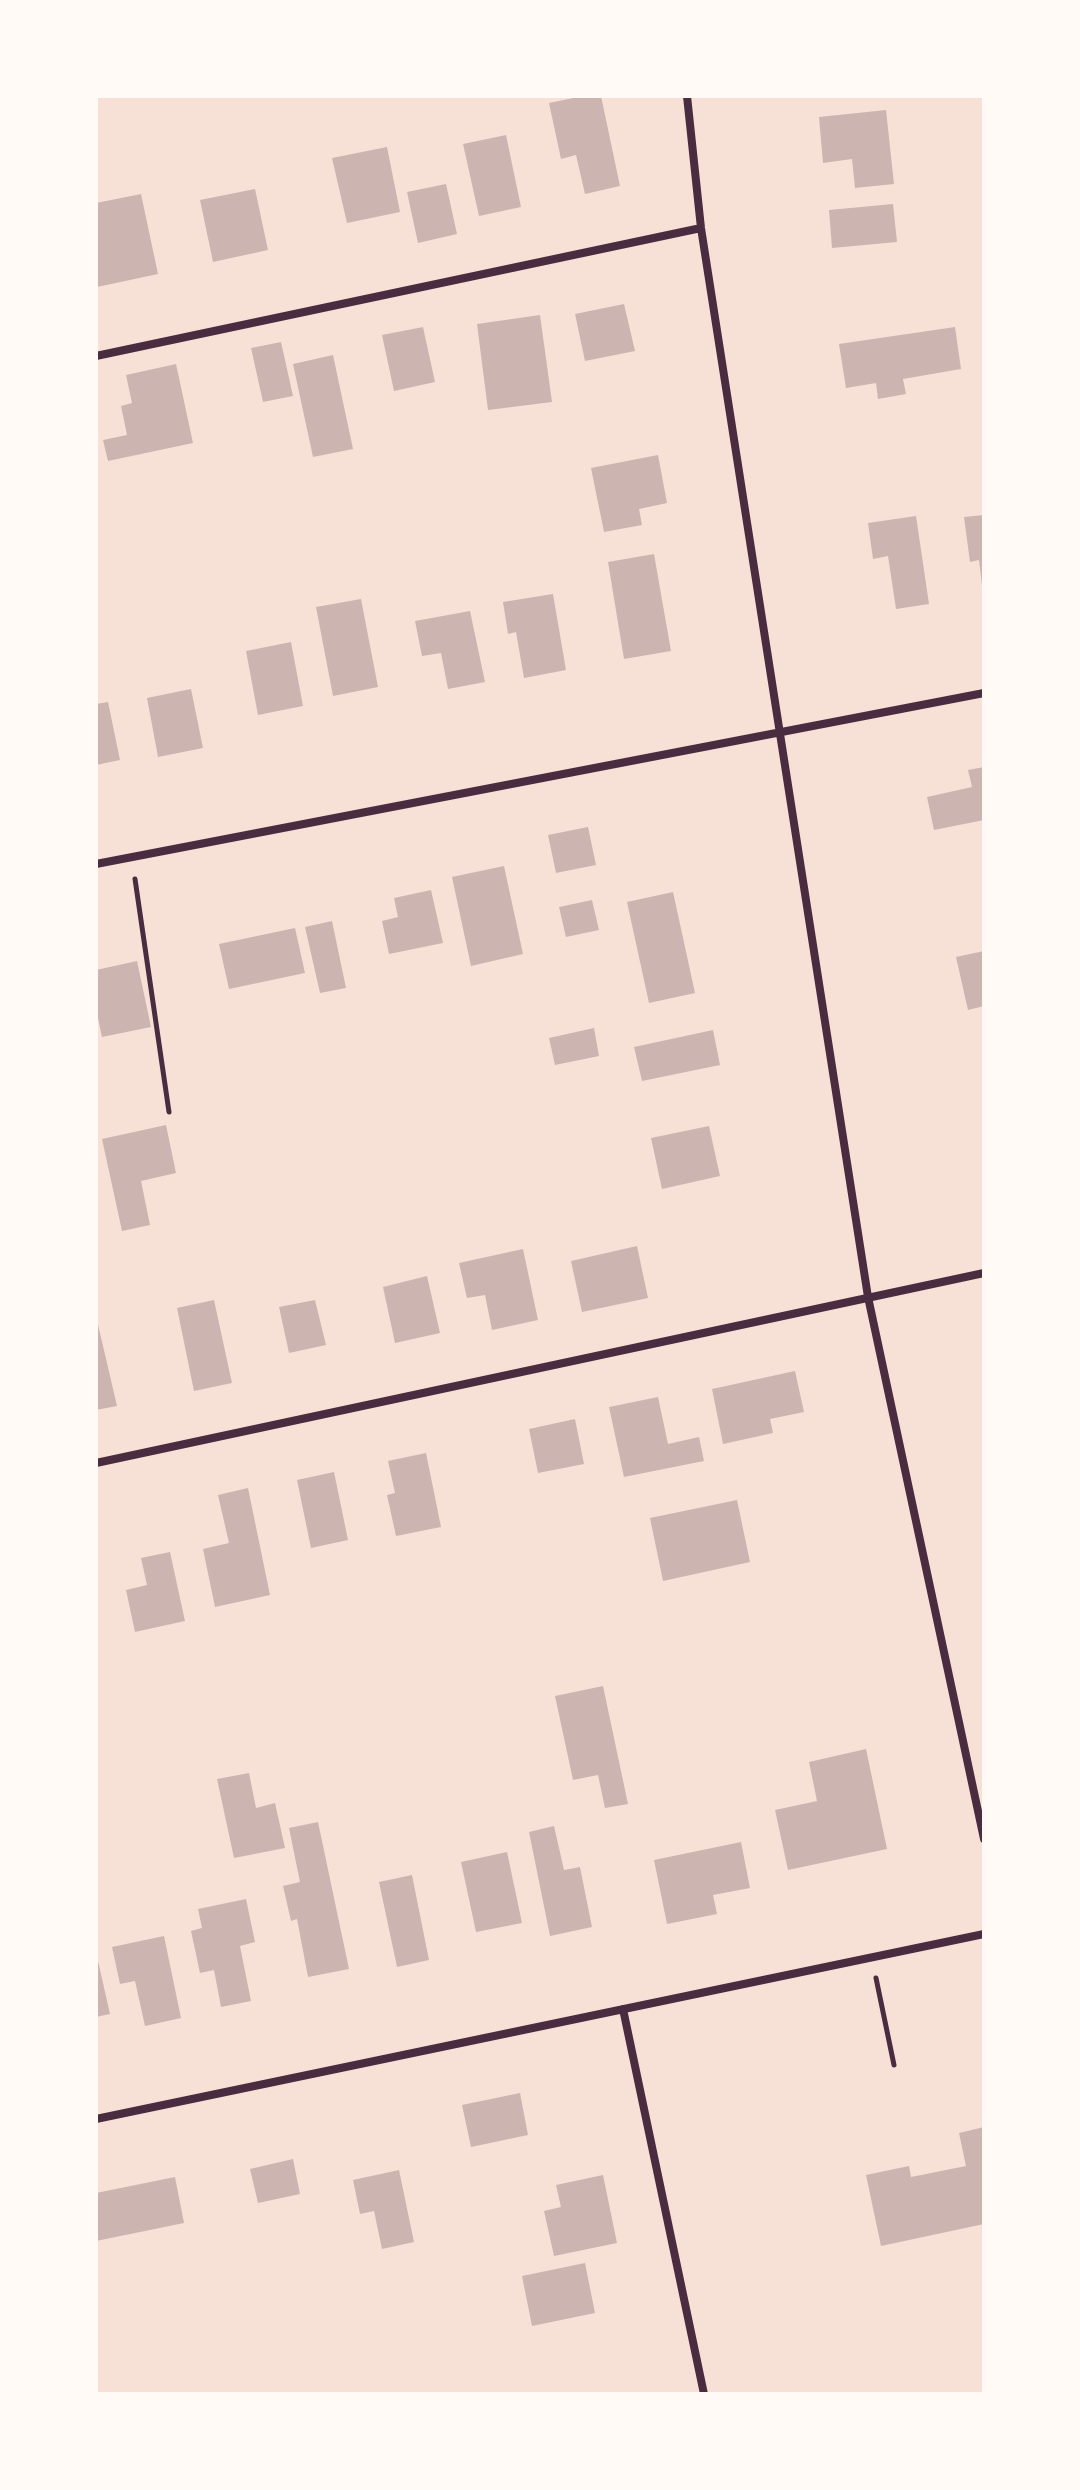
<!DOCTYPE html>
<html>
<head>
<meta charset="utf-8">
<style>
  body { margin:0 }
  #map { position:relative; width:1080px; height:2490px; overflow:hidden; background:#f7e1d7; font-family:"PT Sans Narrow",sans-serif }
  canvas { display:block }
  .frame { position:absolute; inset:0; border:98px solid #fffaf5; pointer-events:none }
</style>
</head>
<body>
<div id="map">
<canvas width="1080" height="2490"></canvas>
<div class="frame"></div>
</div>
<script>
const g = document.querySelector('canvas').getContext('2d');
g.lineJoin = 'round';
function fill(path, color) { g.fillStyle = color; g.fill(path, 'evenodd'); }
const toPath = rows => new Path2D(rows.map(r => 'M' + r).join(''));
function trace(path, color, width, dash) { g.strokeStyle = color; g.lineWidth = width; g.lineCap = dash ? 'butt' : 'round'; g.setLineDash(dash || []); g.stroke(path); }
fill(toPath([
  [583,96,601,96,620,186,585,194,576,155,561,159,549,103],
  [886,110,894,184,855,188,852,159,823,163,819,117],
  [506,135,521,207,479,216,463,144],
  [387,147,400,212,347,223,332,158],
  [446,184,457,234,418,243,407,192],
  [255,189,268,250,213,262,200,200],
  [141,194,158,274,97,287,96,203],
  [893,204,897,242,832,248,829,210],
  [624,304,635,351,585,361,575,314],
  [540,315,552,402,488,410,477,324],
  [423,327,435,382,394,391,382,335],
  [955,327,961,369,903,379,906,394,878,399,876,383,846,388,839,344],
  [281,342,293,396,263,402,251,348],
  [333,355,353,449,313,457,293,364],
  [176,364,193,443,108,461,103,440,127,435,121,406,132,403,126,375],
  [658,455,667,503,639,509,642,525,604,532,591,468],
  [984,515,984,585,982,585,979,560,970,562,964,517],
  [916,516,929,604,896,609,888,556,873,559,868,523],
  [654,554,671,651,624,659,608,562],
  [553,594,566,670,524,678,516,632,508,634,503,602],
  [361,599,378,687,333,696,316,607],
  [470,611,485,682,448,689,441,653,422,656,415,621],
  [291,642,303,706,258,715,246,651],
  [191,689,203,748,158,757,147,698],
  [108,702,120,760,96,765,96,704],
  [984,767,984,820,934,830,927,797,972,787,968,770],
  [588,827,596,865,556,873,548,835],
  [504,866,523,954,471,966,452,877],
  [431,890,443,943,389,954,382,921,398,917,394,898],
  [673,892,695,993,649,1003,627,902],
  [592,900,599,930,566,937,559,907],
  [332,921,346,988,320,993,305,927],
  [295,928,305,973,229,989,219,944],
  [984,951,984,1006,968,1010,956,957],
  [137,961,151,1027,102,1037,96,1009,96,970],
  [594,1028,599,1056,555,1065,549,1038],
  [713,1030,720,1065,642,1081,634,1047],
  [166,1125,176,1173,141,1181,150,1225,122,1231,102,1139],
  [709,1126,720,1176,662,1189,651,1138],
  [637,1246,648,1298,582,1312,571,1261],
  [523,1249,538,1320,492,1330,485,1295,467,1298,459,1263],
  [427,1276,440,1333,395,1343,383,1287],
  [214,1300,232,1383,194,1391,177,1308],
  [315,1300,326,1345,289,1353,279,1307],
  [96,1316,117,1406,96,1410],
  [795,1371,804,1412,770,1419,773,1433,723,1444,712,1389],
  [658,1397,668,1444,699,1437,704,1461,624,1477,609,1407],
  [575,1419,584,1464,538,1473,529,1429],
  [426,1453,441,1527,396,1536,387,1495,395,1493,388,1461],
  [334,1472,348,1540,311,1548,297,1480],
  [248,1488,270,1595,215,1607,203,1549,229,1543,218,1495],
  [737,1500,750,1562,663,1581,650,1518],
  [170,1552,185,1621,135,1632,126,1590,147,1585,141,1558],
  [603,1686,628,1804,605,1808,598,1775,573,1780,555,1696],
  [866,1749,887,1849,788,1870,775,1810,817,1801,809,1762],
  [249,1773,256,1808,275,1803,285,1848,234,1858,217,1779],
  [318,1822,349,1969,308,1977,297,1919,291,1921,283,1886,300,1882,289,1828],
  [554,1826,564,1870,580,1867,592,1927,550,1936,529,1832],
  [741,1842,750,1888,713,1895,717,1914,667,1924,654,1860],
  [507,1852,522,1923,476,1932,461,1862],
  [412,1875,429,1960,397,1967,379,1882],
  [246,1899,255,1942,240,1946,251,2001,221,2007,214,1970,200,1973,191,1931,202,1928,198,1909],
  [164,1936,181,2018,145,2026,135,1981,120,1984,112,1947],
  [96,1952,110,2014,96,2017],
  [520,2093,528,2135,471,2147,462,2105],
  [984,2127,984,2224,881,2246,866,2175,909,2166,911,2177,966,2166,959,2133],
  [293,2159,300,2194,258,2203,250,2169],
  [399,2170,414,2242,382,2249,374,2211,360,2214,353,2180],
  [603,2175,617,2243,554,2256,544,2211,561,2207,556,2185],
  [175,2177,184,2223,96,2241,96,2193],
  [585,2263,595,2313,532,2326,522,2276]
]), '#ccb4b1');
trace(toPath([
  [135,879,169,1112],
  [876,1978,894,2065]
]), '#4a2c40', 5);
trace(toPath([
  [687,96,701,228,868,1297,984,1839],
  [96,356,701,228],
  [96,864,984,693],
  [96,1463,984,1273],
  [623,2009,704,2394],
  [96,2119,984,1934]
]), '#4a2c40', 8);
</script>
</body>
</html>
